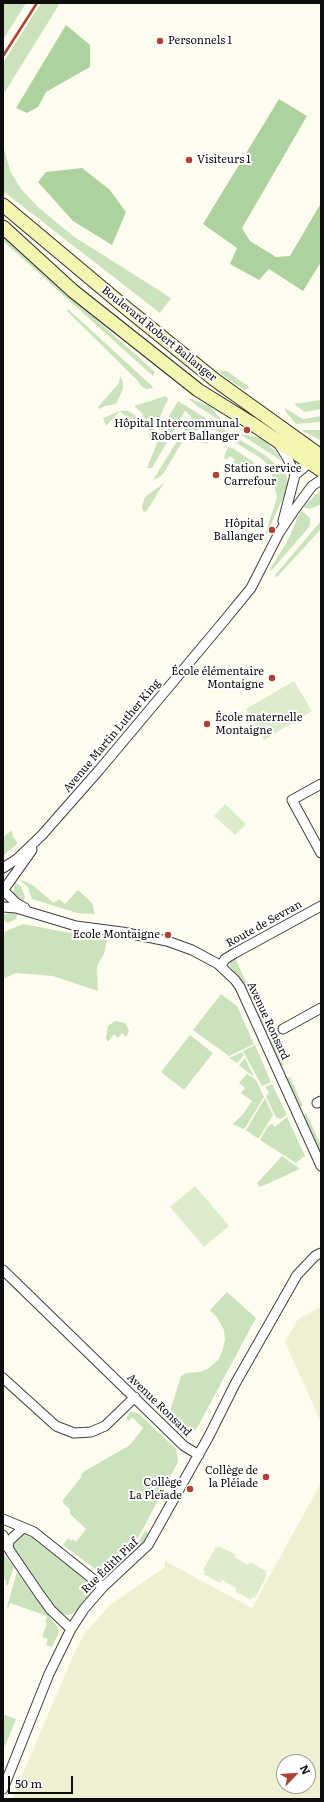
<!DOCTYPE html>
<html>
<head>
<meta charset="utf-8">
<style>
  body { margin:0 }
  #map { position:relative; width:324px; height:1802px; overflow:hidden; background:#fdfcee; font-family:Literata,serif }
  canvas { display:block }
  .frame { position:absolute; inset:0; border:4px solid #0d0d0d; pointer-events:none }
  .north { position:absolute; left:276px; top:1754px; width:40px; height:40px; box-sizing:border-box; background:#fff; border:1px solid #9e9e9e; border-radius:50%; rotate:65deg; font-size:11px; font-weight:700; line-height:16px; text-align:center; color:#0d0d0d }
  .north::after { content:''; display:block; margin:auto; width:14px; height:18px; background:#ac4135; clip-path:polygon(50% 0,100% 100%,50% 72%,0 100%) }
  .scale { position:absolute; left:8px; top:1776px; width:65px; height:18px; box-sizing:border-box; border:2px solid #0d0d0d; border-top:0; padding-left:5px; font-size:12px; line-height:14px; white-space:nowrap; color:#0d0d0d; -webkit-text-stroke:3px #fff; paint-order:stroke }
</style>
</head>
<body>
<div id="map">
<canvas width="324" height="1802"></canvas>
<div class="frame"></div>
<div class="north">N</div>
<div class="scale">50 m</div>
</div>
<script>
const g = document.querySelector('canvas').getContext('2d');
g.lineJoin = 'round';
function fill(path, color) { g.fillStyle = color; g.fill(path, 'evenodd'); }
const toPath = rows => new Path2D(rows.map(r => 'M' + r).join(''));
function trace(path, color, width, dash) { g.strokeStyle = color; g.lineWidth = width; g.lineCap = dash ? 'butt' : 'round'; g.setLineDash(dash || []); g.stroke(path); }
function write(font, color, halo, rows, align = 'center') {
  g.font = font + ' Literata,serif'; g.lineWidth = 4; g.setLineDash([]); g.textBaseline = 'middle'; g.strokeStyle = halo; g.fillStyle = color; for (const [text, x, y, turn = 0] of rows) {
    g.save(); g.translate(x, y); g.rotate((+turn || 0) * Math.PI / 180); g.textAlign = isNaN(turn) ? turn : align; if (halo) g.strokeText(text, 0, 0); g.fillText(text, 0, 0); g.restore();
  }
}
fill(toPath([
  [321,1307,321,1422,285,1342,298,1319],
  [321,1483,321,1799,12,1799,73,1656,85,1633,110,1605,165,1567,165,1561,252,1608],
  [284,1762,308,1762,308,1786,284,1786]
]), '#eef0d1');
fill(toPath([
  [3,3,26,3,3,40],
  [41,3,60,3,3,95,3,63],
  [3,144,10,171,21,189,38,207,73,236,171,298,160,313,3,191],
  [3,236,155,372,153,376,3,241],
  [68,309,152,386,153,388,146,389,141,386,137,380,67,311],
  [221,371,227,371,250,388,244,390,220,373],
  [120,376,123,382,123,389,116,404,105,406,99,409,98,407,119,383],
  [166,396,168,399,150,439,148,425,142,413,134,406],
  [188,398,210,406,223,422,197,406],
  [321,400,321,409,305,412,294,404],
  [178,401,266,456,286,474,288,482,285,493,263,542,277,497,270,467,262,459,216,430,205,428,194,431,185,437,165,471,161,476,153,480,192,417,185,411,152,468,147,468,165,423],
  [285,408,303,419,321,416,321,422,296,424,286,412],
  [120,411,128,411,135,415,138,422,132,423,120,411,106,426,103,418],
  [301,430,321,430,321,439,320,440],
  [240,434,262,438,277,453,282,461],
  [210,435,217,438,213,438,207,444,198,441,191,443,203,436],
  [228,447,234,449,255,463,236,468,232,464,235,460,230,456,226,460,224,457],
  [164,483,146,512,143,511,142,506,145,497],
  [321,490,321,504,310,509,303,507],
  [301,510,310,518,310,526,271,571,270,569,287,542],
  [321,521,321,529,276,578,275,575],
  [12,830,13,837,18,843,3,856,3,837],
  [18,879,31,884,54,903,59,899,65,904,78,890,92,903,95,914,77,913,32,899,28,887],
  [15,883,21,886,25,897,22,904,13,894],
  [12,911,18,912,16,919,8,923,3,920,4,915],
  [23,924,107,940,104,954,97,966,98,991,53,976,16,973,3,979,4,932],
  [235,958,269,1031,265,1032,243,984,230,966,230,961],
  [221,994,237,1006,254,1044,229,1056,193,1030],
  [115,1021,125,1023,129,1031,126,1037,122,1033,118,1038,114,1034,108,1042,106,1038,108,1026],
  [190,1035,213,1053,184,1090,161,1072],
  [272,1038,284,1065,281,1066,269,1040],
  [255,1045,271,1082,262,1086,243,1051],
  [242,1052,244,1055,237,1063,229,1058],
  [245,1058,254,1077,239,1065],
  [247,1074,256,1080,264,1097,245,1128,243,1129,233,1124,243,1114,252,1101,241,1093,245,1088,239,1083],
  [290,1077,303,1106,299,1107,286,1079],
  [272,1084,287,1115,280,1119,276,1117,266,1097,269,1092,265,1087],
  [265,1098,273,1115,259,1138,257,1138,246,1130],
  [306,1113,321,1145,321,1154,303,1115],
  [287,1117,305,1156,296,1163,260,1140,268,1126,272,1124,275,1127],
  [282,1156,300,1169,260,1187,257,1183],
  [227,1292,256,1318,197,1428,190,1435,184,1433,168,1418,181,1376,186,1373,200,1372,209,1368,218,1360,222,1352,225,1340,224,1330,217,1317,210,1310],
  [131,1411,139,1414,176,1449,178,1462,138,1538,107,1569,98,1571,63,1545,68,1538,71,1541,73,1539,76,1542,86,1529,70,1514,70,1509,63,1503,63,1500,82,1476,81,1475,83,1472,130,1445,143,1428,132,1417,129,1421,126,1418],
  [145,1531,150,1534,143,1545,121,1563,120,1561,138,1542],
  [23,1533,29,1533,92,1583,93,1589,91,1596,73,1614,67,1615,57,1612,15,1556,12,1542],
  [3,1553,14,1567,8,1585,6,1586,6,1580,3,1579],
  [17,1572,58,1628,58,1634,52,1647,46,1645,48,1639,42,1637,47,1623,45,1622,47,1616,10,1603,8,1609,7,1607],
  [3,1714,16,1719,3,1751]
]), '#cbe3bc');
fill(toPath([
  [66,25,90,45,90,67,46,92,38,107,27,113,16,108],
  [279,99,307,116,242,228,250,241,276,257,290,256,321,203,321,262,303,291,269,269,259,280,230,264,237,248,203,224],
  [82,168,110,190,126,212,112,245,73,221,38,182,46,172]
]), '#add29d');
fill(toPath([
  [294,681,312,711,264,740,246,709],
  [225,804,246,824,235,835,214,816],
  [195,1186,229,1226,204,1247,170,1207],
  [219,1546,236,1555,234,1557,248,1565,250,1562,266,1571,265,1574,267,1575,255,1598,252,1597,251,1600,235,1591,236,1588,222,1580,220,1583,204,1574,205,1571,203,1570,216,1547,218,1548]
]), '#dceccc');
const street = toPath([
  [278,443,287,457,295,475],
  [283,521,295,475,309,463,314,461],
  [321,784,292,800,321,853],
  [3,868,17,859,42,835,100,769,224,621,251,588,279,533,295,509,312,486,321,480],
  [5,888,32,850],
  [6,893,16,903,25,908],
  [3,907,16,908,76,926,122,932,167,941,192,950,218,964,235,980,240,987,321,1166],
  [221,966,225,959,235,953,321,906],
  [283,1029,321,1008],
  [317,1103,321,1101],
  [3,1270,184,1446,199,1455],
  [3,1378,56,1426,74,1433,91,1432,105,1426,135,1397],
  [3,1519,34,1532,103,1587],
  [3,1535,10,1551,40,1595,51,1610,71,1629],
  [8,1548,9,1541,23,1528],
  [3,1789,49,1674,71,1629,84,1609,103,1587,148,1545,209,1436,235,1384,297,1275,315,1256,321,1253]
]);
const secondary = toPath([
  [3,205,126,308,215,380,321,456],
  [3,227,73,291,198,390,251,423,321,470]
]);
trace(street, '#404040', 11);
trace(secondary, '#2f2f2f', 15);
trace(street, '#fff', 9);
trace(secondary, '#f3f5b1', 13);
trace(toPath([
  [3,56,37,3]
]), '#ac4135', 2.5);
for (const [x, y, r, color] of [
  [160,41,4,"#ac4135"],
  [189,160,4,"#ac4135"],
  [247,430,4,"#ac4135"],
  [216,475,4,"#ac4135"],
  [272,530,4,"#ac4135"],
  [272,678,4,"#ac4135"],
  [207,724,4,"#ac4135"],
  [168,935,4,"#ac4135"],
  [266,1477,4,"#ac4135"],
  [190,1489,4,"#ac4135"]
]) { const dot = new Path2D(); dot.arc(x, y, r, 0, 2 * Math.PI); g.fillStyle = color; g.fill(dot); trace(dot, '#fff', 1.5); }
write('11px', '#0d0d0d', '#fff', [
  ["Personnels 1",168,41,"left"],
  ["Visiteurs 1",197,160,"left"],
  ["Hôpital Intercommunal",239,424],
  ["Robert Ballanger",239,437],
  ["Station service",224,469,"left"],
  ["Carrefour",224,482,"left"],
  ["Hôpital",264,524],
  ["Ballanger",264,537],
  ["École élémentaire",264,672],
  ["Montaigne",264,685],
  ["École maternelle",215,718,"left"],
  ["Montaigne",215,731,"left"],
  ["Ecole Montaigne",160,935],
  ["Collège de",258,1471],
  ["la Pléiade",258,1484],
  ["Collège",182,1483],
  ["La Pleïade",182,1496]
], 'right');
write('11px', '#0d0d0d', '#fff', [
  ["Boulevard Robert Ballanger",159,334,39],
  ["Avenue Martin Luther King",112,736,-50],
  ["Route de Sevran",264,924,-29],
  ["Avenue Ronsard",268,1021,65],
  ["Avenue Ronsard",159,1405,44],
  ["Rue Édith Piaf",110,1566,-44]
]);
</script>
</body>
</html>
